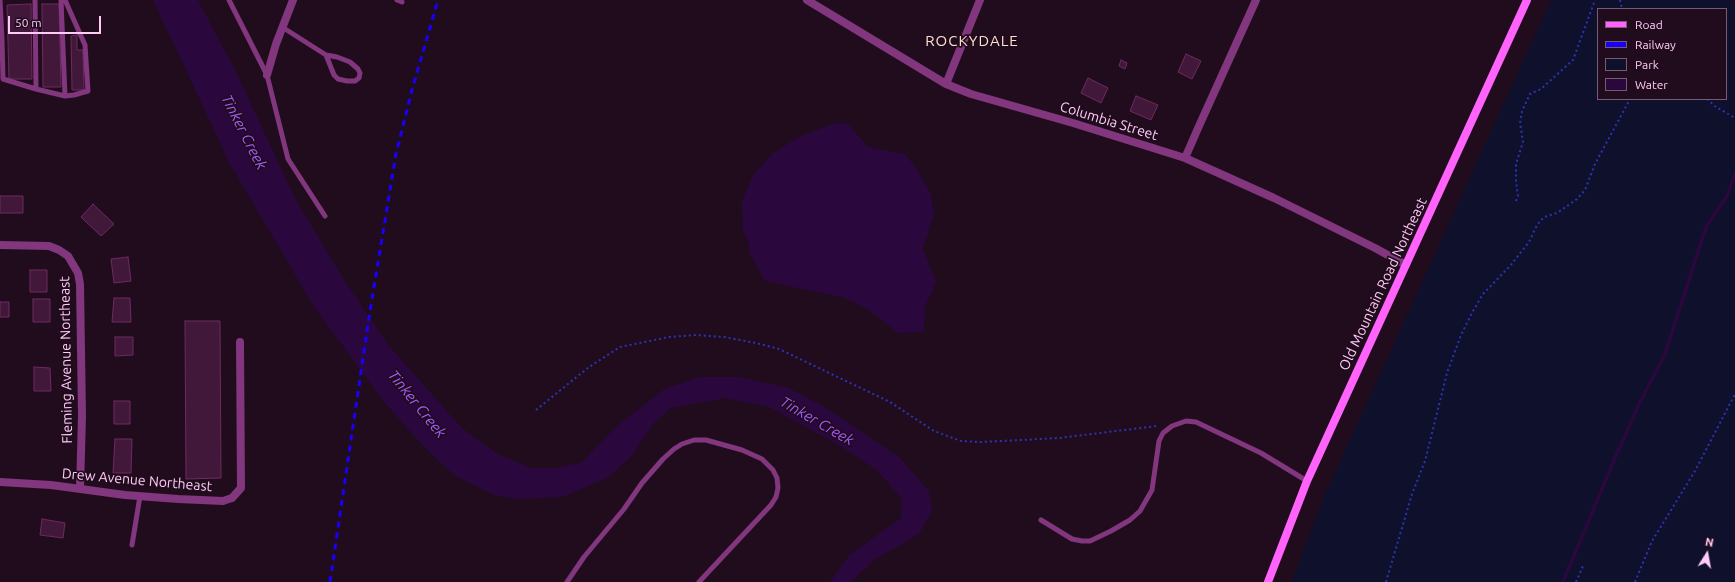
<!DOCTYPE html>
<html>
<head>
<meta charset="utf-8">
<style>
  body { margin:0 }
  #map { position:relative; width:1735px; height:582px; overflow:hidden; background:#210c1d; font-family:Ubuntu,sans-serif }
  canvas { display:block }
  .legend { position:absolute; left:1597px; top:8px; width:130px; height:92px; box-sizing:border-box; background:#210c1d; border:1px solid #7a5975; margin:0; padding:5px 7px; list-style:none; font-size:12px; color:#ffccf9 }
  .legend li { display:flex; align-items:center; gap:8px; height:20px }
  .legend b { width:20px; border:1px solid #7a5975 }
  .north { position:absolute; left:1687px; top:534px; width:40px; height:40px; -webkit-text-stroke:3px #210c1d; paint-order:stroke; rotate:11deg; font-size:11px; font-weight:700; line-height:16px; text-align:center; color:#ffccf9 }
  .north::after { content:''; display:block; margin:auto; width:14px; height:18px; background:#ffccf9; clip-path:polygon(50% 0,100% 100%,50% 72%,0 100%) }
  .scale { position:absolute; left:8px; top:16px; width:93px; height:18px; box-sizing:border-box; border:2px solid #ffccf9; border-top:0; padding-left:5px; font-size:12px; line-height:14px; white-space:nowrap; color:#ffccf9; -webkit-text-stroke:3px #210c1d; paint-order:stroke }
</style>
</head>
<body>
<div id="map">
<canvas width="1735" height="582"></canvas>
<ul class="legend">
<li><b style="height:5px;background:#ff63fc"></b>Road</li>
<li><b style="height:5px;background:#1800f7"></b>Railway</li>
<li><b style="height:11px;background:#0f102b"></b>Park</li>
<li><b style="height:11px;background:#2a083e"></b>Water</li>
</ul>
<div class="north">N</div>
<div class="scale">50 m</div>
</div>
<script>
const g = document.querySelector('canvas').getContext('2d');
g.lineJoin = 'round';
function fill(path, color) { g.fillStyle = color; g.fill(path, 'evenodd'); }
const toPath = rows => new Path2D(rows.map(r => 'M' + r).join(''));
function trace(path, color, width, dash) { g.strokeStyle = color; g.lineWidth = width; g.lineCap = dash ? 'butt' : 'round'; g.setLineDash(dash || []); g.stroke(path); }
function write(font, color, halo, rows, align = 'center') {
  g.font = font + ' Ubuntu,sans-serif'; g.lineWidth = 3.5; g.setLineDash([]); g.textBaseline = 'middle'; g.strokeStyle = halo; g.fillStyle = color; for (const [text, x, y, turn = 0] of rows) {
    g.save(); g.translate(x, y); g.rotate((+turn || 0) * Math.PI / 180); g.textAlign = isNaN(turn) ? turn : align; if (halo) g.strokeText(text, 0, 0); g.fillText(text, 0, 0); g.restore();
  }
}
fill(toPath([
  [1551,0,1730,0,1735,2,1735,582,1291,582,1327,490],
  [1598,9,1726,9,1726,99,1598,99]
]), '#0f102b');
fill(toPath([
  [153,0,198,0,236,72,297,202,346,283,389,346,461,427,497,454,532,468,557,468,582,462,616,427,664,389,699,377,739,377,789,388,825,407,900,458,929,491,932,511,919,534,874,560,851,582,830,582,849,555,901,518,902,499,877,470,839,445,769,407,725,398,671,408,655,422,629,459,607,478,563,497,520,499,496,496,454,475,422,445,385,403,314,307,230,164],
  [847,123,868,147,905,154,915,167,931,193,934,214,923,249,936,282,925,307,924,332,898,333,866,308,845,298,765,281,750,254,748,240,743,232,742,201,754,174,772,154,797,138,832,124]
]), '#2a083e');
trace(toPath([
  [1563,582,1615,458,1640,402,1665,354,1706,227,1727,196,1735,174]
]), '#2a083e', 3.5);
const building = toPath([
  [31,4,32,79,9,79,7,5,31,4],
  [42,4,59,4,61,87,43,87,42,4],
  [77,35,77,50,83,50,84,90,72,90,71,36,77,35],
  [1186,54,1201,61,1192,79,1178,72,1186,54],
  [1121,60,1127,63,1125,69,1119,66,1121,60],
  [1088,78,1108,88,1101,103,1081,93,1088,78],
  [1136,96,1158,105,1151,120,1130,111,1136,96],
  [0,196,23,196,23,213,0,213,0,196],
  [93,204,114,224,101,236,81,217,93,204],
  [128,257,131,281,114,283,111,259,128,257],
  [30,270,47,270,47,292,30,292,30,270],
  [114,298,130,298,131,322,112,322,114,298],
  [33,299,50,299,50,322,33,322,33,299],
  [0,302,9,302,9,317,0,317,0,302],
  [185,321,220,321,221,478,186,479,185,321],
  [115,337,133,337,133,355,115,356,115,337],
  [34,367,50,368,51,391,34,391,34,367],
  [114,401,130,401,130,424,114,424,114,401],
  [115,439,132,439,131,473,113,473,115,439],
  [42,519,65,523,63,538,40,535,42,519]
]);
fill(building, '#42183a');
trace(building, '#6e2a61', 1);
trace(toPath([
  [1620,0,1622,9],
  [1707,99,1716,107,1735,118],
  [1516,201,1518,196,1516,182,1516,164,1523,142,1520,123,1522,111,1530,94,1541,89,1573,60,1595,0],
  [536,410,589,367,620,347,669,337,696,335,724,337,756,343,779,349,890,402,934,431,961,441,980,442,1059,438,1157,426],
  [1386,582,1412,494,1425,461,1447,373,1461,335,1473,311,1483,294,1510,266,1529,242,1537,225,1544,217,1557,213,1577,199,1585,190,1595,164,1630,99],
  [1576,582,1583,566],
  [1635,582,1652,541,1695,471,1735,394]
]), '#2b34b4', 2, [2, 3]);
trace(toPath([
  [35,0,36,89,65,96,61,0],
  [229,0,267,75,288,159,325,216],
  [397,0,402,2],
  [282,27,326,55],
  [0,39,2,39,0,0],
  [2,39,3,79,36,89],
  [326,55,337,57,350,62,358,69,360,73,359,78,355,81,347,81,338,79,334,75,326,55],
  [65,96,74,95,88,91,85,45,65,0],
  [1041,520,1072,539,1082,541,1090,541,1111,531,1130,520,1140,511,1152,490,1159,441,1163,433,1172,426,1186,421,1196,422,1261,453,1307,481],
  [132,545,140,496],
  [567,582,584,557,624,509,642,483,663,459,674,449,682,444,694,440,706,440,742,450,762,459,773,470,777,478,778,488,776,497,771,505,699,582]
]), '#81367e', 5);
trace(toPath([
  [807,0,946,84,971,94,1073,123,1185,158,1274,198,1375,248,1406,265],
  [267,75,276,44,293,0],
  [946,84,980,0],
  [1185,158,1199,126,1256,0],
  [0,245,49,246,59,250,68,256,78,273,80,284,82,416,80,489],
  [0,482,51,485,125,495,178,499,223,501,232,498,241,488,240,342]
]), '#81367e', 8);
trace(toPath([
  [1268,582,1307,481,1527,0]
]), '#ff63fc', 8);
trace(toPath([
  [330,582,370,311,396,154,412,90,438,0]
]), '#1800f7', 3, [6, 5]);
write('14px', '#ffccf9', '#210c1d', [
  ["Columbia Street",1109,121,17],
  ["Old Mountain Road Northeast",1383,284,-65],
  ["Fleming Avenue Northeast",66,360,-91],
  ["Drew Avenue Northeast",137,480,5]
]);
g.letterSpacing = '1px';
write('15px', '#ffe0ce', '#210c1d', [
  ["ROCKYDALE",972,41]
]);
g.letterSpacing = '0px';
write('italic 15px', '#a65aff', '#210c1d', [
  ["Tinker Creek",244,132,63],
  ["Tinker Creek",417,404,51],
  ["Tinker Creek",817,421,30]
]);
</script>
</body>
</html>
